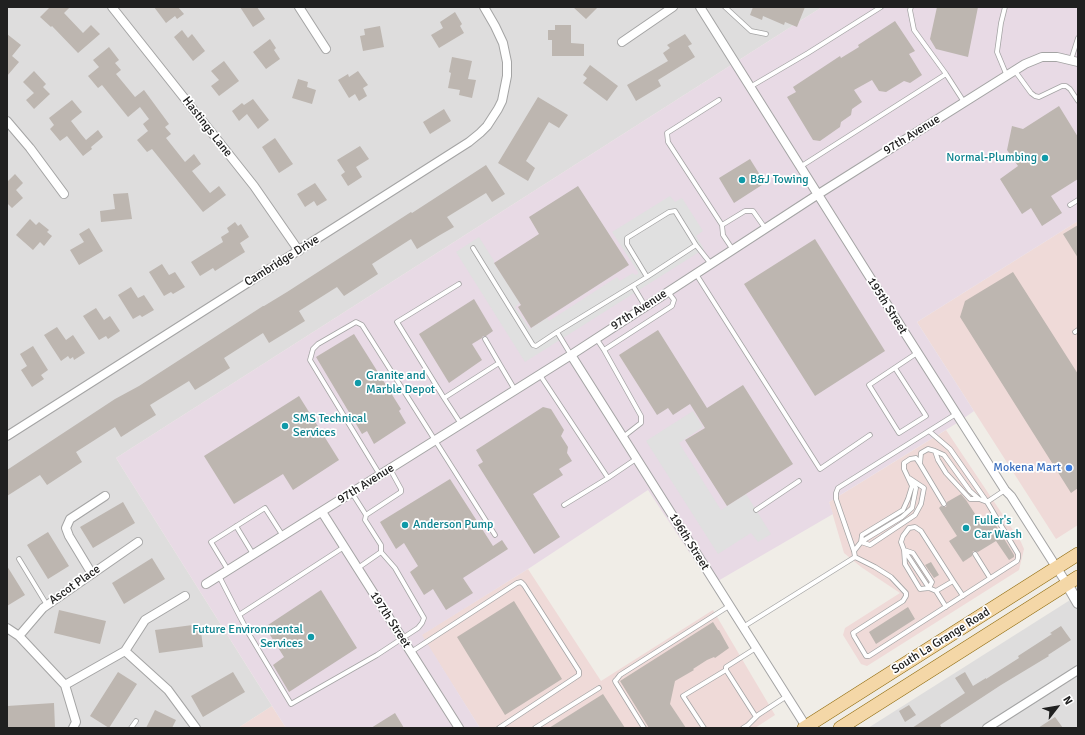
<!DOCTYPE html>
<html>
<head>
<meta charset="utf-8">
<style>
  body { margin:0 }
  #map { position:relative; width:1085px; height:735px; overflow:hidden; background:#f0ede7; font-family:Signika,sans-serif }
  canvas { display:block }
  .frame { position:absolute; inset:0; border:8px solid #202020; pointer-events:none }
  .north { position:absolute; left:1037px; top:687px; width:40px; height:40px; -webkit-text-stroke:3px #fff; paint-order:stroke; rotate:59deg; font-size:11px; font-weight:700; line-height:16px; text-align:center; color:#202020 }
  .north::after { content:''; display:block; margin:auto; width:14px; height:18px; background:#202020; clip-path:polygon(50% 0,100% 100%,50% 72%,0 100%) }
</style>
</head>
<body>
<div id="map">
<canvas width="1085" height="735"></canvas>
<div class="frame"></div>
<div class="north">N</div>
</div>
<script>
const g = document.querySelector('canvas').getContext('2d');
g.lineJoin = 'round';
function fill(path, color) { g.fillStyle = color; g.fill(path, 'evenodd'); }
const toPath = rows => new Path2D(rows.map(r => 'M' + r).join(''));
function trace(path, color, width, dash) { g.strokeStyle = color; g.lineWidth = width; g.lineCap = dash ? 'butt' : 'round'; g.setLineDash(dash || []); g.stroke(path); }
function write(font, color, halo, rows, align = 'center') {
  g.font = font + ' Signika,sans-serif'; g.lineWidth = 3.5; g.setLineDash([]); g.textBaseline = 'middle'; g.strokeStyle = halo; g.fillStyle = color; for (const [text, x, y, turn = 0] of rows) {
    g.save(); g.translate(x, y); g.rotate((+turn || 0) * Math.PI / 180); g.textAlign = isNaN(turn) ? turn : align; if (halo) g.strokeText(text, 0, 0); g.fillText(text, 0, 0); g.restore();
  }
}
fill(toPath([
  [7,7,822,7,116,458,272,706,238,728,7,728],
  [1078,595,1078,728,868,728]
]), '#dedddd');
fill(toPath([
  [1078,221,1078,525,1056,539,917,322],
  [946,430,1021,542,1024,549,1019,570,867,666,861,664,843,635,845,628,900,593,861,567,844,553,829,502],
  [528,569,601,681,713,610,775,715,755,728,480,728,421,635],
  [272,706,286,728,238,728]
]), '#efdad8');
fill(toPath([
  [822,7,1078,7,1078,221,917,322,974,411,957,423,829,502,833,514,711,585,648,490,528,569,422,635,480,728,286,728,116,458]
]), '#e8dae5');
fill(toPath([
  [670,196,675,202,682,198,703,231,696,236,704,249,525,362,456,252,479,237,494,261,494,263,520,303,515,307,530,329,547,318,549,321,617,277,620,281,633,273,635,275,638,274,638,272,612,232],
  [693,411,703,427,679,443,721,510,746,494,771,534,758,542,751,533,718,554,646,441]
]), '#e0e0e0');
fill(toPath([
  [50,7,70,7,64,13,83,33,91,25,100,34,78,53,52,26,51,27,40,17],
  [154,7,178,7,184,14,177,19,175,16,166,23],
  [240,7,257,7,265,19,253,27],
  [573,7,598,7,586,19],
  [753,7,805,7,797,27,785,22,784,25,763,16,762,20,750,15],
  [937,7,978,7,968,57,936,49,930,39],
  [455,12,462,24,460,26,464,33,439,48,431,35,443,28,440,22],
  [895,21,915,51,909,54,922,75,910,83,904,81,886,92,879,91,872,80,854,90,862,102,852,109,851,115,841,122,840,127,820,141,813,140,787,97,796,92,793,87,840,56,841,58,859,47,858,45],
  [555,25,571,25,571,43,584,44,584,56,552,56,552,40,548,40,548,30,555,30],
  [380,26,384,47,363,51,360,36,365,35,364,29],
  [182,30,188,38,192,34,205,51,193,61,174,37],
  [7,34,21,45,12,56,19,62,7,76],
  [685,34,692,44,688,46,695,57,658,80,661,86,636,101,627,85,668,61,663,53,670,48,667,45],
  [270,39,276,48,274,50,280,59,266,69,253,52],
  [109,47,119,60,115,63,121,70,116,74,135,97,144,90,169,124,165,127,171,134,166,138,185,162,194,154,201,164,192,171,210,193,219,186,226,195,203,212,152,149,147,152,137,140,148,131,143,124,149,119,140,107,128,117,102,85,98,88,88,76,99,67,93,60],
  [452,57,472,61,468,79,476,80,472,98,459,95,460,90,448,88,451,73,449,72],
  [224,61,239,81,219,96,211,86,219,80,211,71],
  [590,65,618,86,607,101,583,83,587,78,583,75],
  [34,71,46,84,43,87,50,94,34,109,26,100,34,93,23,82],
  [358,71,368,85,363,88,367,96,359,101,355,94,349,98,338,80,348,74,349,77],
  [298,79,308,82,307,87,316,90,312,104,292,98],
  [538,97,568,115,559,128,549,122,526,161,535,168,528,181,498,163],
  [253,99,269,120,258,129,247,114,239,121,232,111,242,103,244,105],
  [72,100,82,112,71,121,81,134,86,140,98,130,103,137,91,147,92,149,83,156,67,136,60,141,50,129,54,125,49,118],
  [1059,106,1078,137,1078,179,1051,196,1062,213,1042,226,1031,208,1022,214,1000,179,1018,166,1007,150,1012,126,1023,129],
  [444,109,451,121,430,134,423,122],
  [275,138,293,164,279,173,262,147],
  [360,146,369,159,356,167,362,177,348,186,341,175,345,172,337,160],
  [750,159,765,183,734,203,719,178],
  [486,165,505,194,492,202,486,193,447,217,454,227,440,235,417,249,411,239,372,264,378,274,344,296,337,287,299,311,305,321,292,329,269,343,263,333,224,358,230,368,208,382,195,390,189,381,150,405,156,415,143,423,121,437,115,427,76,452,82,462,47,485,40,475,7,496,7,470,115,399,139,386,263,306,264,306,287,292,411,212,412,213],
  [15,174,23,183,16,190,23,198,12,208,7,203,7,180,8,181],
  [315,183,327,200,317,206,314,201,305,207,297,194],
  [578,186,629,265,531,328,518,307,521,305,494,263,539,234,529,217],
  [128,193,132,219,101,222,100,211,115,209,113,194],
  [30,219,36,225,39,222,49,230,47,232,52,236,44,246,40,242,33,250,16,235],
  [235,222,238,226,241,224,249,237,240,243,245,252,215,271,213,268,200,276,191,262,223,242,221,237,229,232,227,228],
  [1078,225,1078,258,1063,234],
  [89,228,103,251,79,265,70,250,84,242,79,234],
  [815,239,885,351,815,396,744,284],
  [162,264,169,275,175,272,185,287,173,294,171,292,164,296,149,272],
  [1013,272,1078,374,1078,488,1071,493,960,317,965,301],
  [131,287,138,298,144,295,154,310,142,317,140,315,133,319,118,295],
  [474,299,493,331,486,336,483,336,482,338,472,344,482,360,449,383,419,334],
  [96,308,104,320,110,316,120,331,108,339,106,336,99,340,83,316],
  [57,327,66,340,73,335,85,353,74,360,73,357,70,359,68,356,61,361,44,335],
  [658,330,707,408,743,385,793,464,727,506,685,440,705,428,690,404,673,415,668,408,657,415,619,355],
  [354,334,401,409,399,411,406,423,374,444,367,431,362,434,316,357],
  [33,346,48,370,41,375,44,379,32,387,21,370,27,366,20,354],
  [299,396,339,460,293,490,283,474,234,504,204,456],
  [543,407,551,409,564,430,561,436,568,447,567,453,572,461,559,469,563,475,533,494,560,537,534,554,478,465,483,462,476,450],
  [450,479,493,546,502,540,508,549,463,578,473,593,446,610,433,589,424,595,410,572,418,566,404,543,396,549,380,522],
  [961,494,966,500,979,520,989,514,1014,555,1014,557,1009,560,996,541,978,552,975,551,973,551,972,554,972,556,963,562,949,541,957,536,939,508,941,506,944,507,946,507,947,504,947,502],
  [123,502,135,523,93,548,80,527],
  [48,532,69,566,48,579,27,545],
  [152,558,165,579,124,604,112,583],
  [931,562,939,575,934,578,925,565],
  [7,566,25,595,7,606],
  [321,590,357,648,289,692,273,665,284,657,265,627],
  [514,601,562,679,505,715,457,637],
  [908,607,915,619,876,644,869,632],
  [59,610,106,621,100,644,54,633],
  [713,622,718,630,719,630,729,648,715,658,714,657,707,660,693,669,694,670,675,681,670,704,686,728,649,728,620,681],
  [200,624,203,647,159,653,155,630],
  [1061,626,1071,640,1048,655,1049,656,1001,685,940,725,942,728,912,728,965,693,955,678,965,672,973,686,986,678,986,679,1019,658,1018,656,1052,634,1050,633],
  [118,672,137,684,109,728,90,716],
  [233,672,245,692,203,717,191,696],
  [603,694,625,728,549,728],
  [54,703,55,728,7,728,7,706],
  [909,705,916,715,905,722,899,711],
  [155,710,176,720,172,728,146,728],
  [395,713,404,728,371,728],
  [1055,717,1063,728,1038,728]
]), '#bdb6b0');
const service = toPath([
  [725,7,751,31,766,34],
  [911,7,910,10,914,30,946,74,964,102],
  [1005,7,1001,23,997,52,1007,76],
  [1071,60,1078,38],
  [1015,71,1031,93,1035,96,1039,97,1062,86,1066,86,1070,89,1078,101],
  [750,87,808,53,881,7],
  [719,100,667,133,668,142,722,225],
  [800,167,946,74],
  [1070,205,1078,200],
  [473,248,533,345,536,346,557,332,571,355],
  [733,250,723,235,722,225,745,211,753,211,765,228],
  [696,274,820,469,870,435],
  [647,277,696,245],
  [633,286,645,306],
  [557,332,647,277,627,244,627,238,669,212,675,211,696,245,711,264],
  [1075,332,1078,330],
  [596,338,604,350,641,416,641,423,623,437],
  [485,339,499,363],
  [604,350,672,306,674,300,668,292],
  [895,368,926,416,899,433,869,385,917,353],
  [540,375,608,478,636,459],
  [444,398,397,322,459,284],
  [461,424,444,398,499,363,515,390],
  [935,451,938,460,946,473,970,499,978,499],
  [920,464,921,453,928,449,935,451,944,455,970,491,979,499,987,502],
  [380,475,310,360,313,349,318,344,356,322,362,325,495,535],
  [352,493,366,515],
  [987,502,1005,490],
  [564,505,608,478],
  [756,510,799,481],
  [236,526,253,554],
  [861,542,862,535,903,510,908,499,912,486,904,469,904,463,910,459,916,458,920,464,944,504],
  [861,542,902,517,912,508,916,488,912,483],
  [904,550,929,588,920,589,905,564,904,550],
  [854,551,861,542,870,545,915,515,921,504,924,488,909,478],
  [975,554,990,578],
  [855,557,875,567,891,577,906,593,906,596,903,601,853,633,854,636,866,656,869,656,1017,561,1018,558,1018,554,987,502,950,449,929,431],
  [19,559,47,605],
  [358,568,381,552,381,545,367,523,365,520,366,515,401,492,401,489,390,469],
  [228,570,211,542,265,508,283,536],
  [219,576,239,615,344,547],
  [936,591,953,581,963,596],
  [946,607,936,591,929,588,932,582,913,553,904,550,901,542,903,536,909,528,915,527,921,531,953,581],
  [239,615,249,634,291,704,377,655,418,628,422,623,424,618,395,568,381,552],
  [743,627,855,557,854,551,836,499,836,493,838,488,956,414],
  [756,648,726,667,726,670,756,717],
  [411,652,517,583,521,582,524,585,579,671,579,675,499,728],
  [131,728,136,721],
  [535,728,599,688],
  [644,728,616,683,615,681,617,679,620,675,729,606],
  [704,728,683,696,726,670],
  [743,728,748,725,758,715,787,696]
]);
const minor = toPath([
  [112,7,254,186,299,251],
  [299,7,326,49],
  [700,7,905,333,1005,490,1011,496,1067,584],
  [622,42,673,7],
  [7,121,30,148,64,194],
  [571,355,807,728],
  [7,436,469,142,480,133,487,126,498,109,502,101,507,76,507,62,503,43,495,26,484,7],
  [322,512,459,728],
  [92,574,69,536,66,528,70,519,105,496],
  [206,584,571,355,817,195,1025,64,1042,57,1057,57,1078,62],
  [7,628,19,636,65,685,76,722,73,728],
  [19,636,43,608,138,542],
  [125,651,145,620,185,596],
  [65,685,125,651,168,690,196,728],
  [987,728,1078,670]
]);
const tertiary = toPath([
  [1067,584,1078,603]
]);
const primary = toPath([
  [804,728,1078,554],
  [840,728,1078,577]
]);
trace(service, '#a4a4a4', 5.5);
trace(minor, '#a4a4a4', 10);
trace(tertiary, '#a4a4a4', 12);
trace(primary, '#8f6b0d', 14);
trace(service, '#fff', 4);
trace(minor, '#fff', 8);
trace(tertiary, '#fff', 10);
trace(primary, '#f4d7a7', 13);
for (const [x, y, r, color] of [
  [1045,158,4,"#0f9aa8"],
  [742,180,4,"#0f9aa8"],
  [358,383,4,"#0f9aa8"],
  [285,426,4,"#0f9aa8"],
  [1069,468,4,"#3f7fe0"],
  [405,525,4,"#0f9aa8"],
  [966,528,4,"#0f9aa8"],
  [311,637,4,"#0f9aa8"]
]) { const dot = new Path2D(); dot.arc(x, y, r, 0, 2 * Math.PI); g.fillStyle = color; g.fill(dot); trace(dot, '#fff', 1.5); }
write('12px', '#202020', '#fff', [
  ["Hastings Lane",207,127,52],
  ["97th Avenue",912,135,-32],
  ["Cambridge Drive",282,261,-32],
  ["195th Street",887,306,58],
  ["97th Avenue",639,310,-33],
  ["97th Avenue",366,484,-32],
  ["196th Street",689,542,58],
  ["Ascot Place",75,585,-35],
  ["197th Street",390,620,57],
  ["South La Grange Road",941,641,-32]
]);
write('12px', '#0d838f', '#fff', [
  ["Normal-Plumbing",1037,158,"right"],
  ["B&J Towing",750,180],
  ["Granite and",366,376],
  ["Marble Depot",366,390],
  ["SMS Technical",293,419],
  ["Services",293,433],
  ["Fuller's",974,521],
  ["Car Wash",974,535],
  ["Anderson Pump",413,525],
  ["Future Environmental",303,630,"right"],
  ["Services",303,644,"right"]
], 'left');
write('12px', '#366cbe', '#fff', [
  ["Mokena Mart",1061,468]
], 'right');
</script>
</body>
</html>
